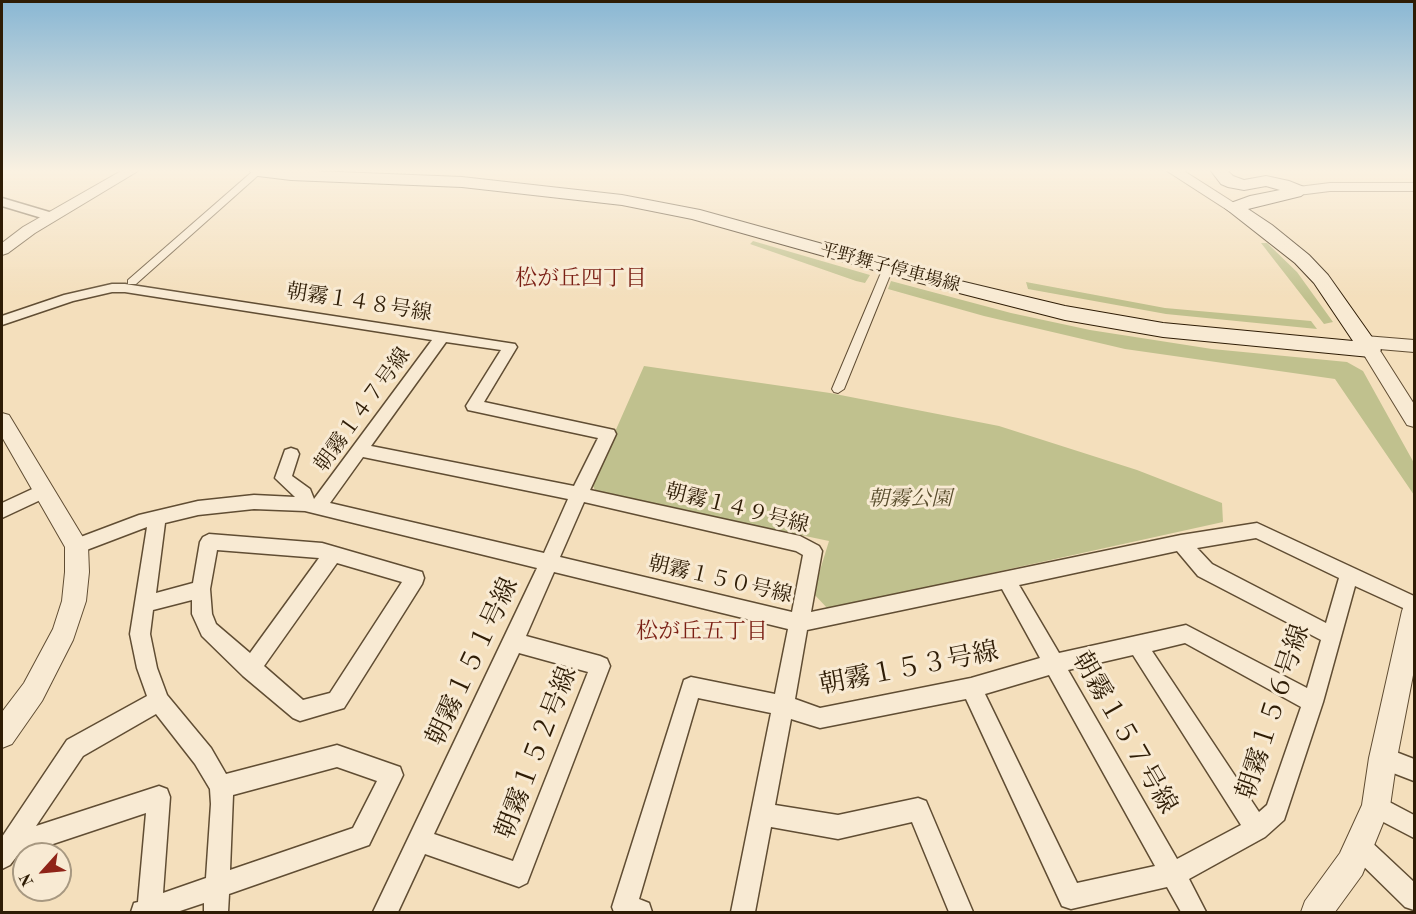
<!DOCTYPE html>
<html>
<head>
<meta charset="utf-8">
<style>
  body { margin:0 }
  #map { position:relative; width:1416px; height:914px; overflow:hidden; background:#f4dfbc; font-family:"Old Standard TT",serif }
  canvas { display:block }
  .frame { position:absolute; inset:0; border:3px solid #2e1c05; pointer-events:none }
  .north { position:absolute; left:12px; top:842px; width:60px; height:60px; box-sizing:border-box; background:#f8ead3; border:2px solid #a79881; border-radius:50%; rotate:243deg; font-size:16px; font-weight:700; line-height:24px; text-align:center; color:#2e1c05 }
  .north::after { content:''; display:block; margin:auto; width:21px; height:27px; background:#8f2418; clip-path:polygon(50% 0,100% 100%,50% 72%,0 100%) }
</style>
</head>
<body>
<div id="map">
<canvas width="1416" height="914"></canvas>
<div class="frame"></div>
<div class="north">N</div>
</div>
<script>
const g = document.querySelector('canvas').getContext('2d');
g.lineJoin = 'round';
function fill(path, color) { g.fillStyle = color; g.fill(path, 'evenodd'); }
const toPath = rows => new Path2D(rows.map(r => 'M' + r).join(''));
function trace(path, color, width, dash) { g.strokeStyle = color; g.lineWidth = width; g.lineCap = dash ? 'butt' : 'round'; g.setLineDash(dash || []); g.stroke(path); }
function write(font, color, halo, rows, align = 'center') {
  g.font = font + ' "Old Standard TT","Noto Serif JP",serif'; g.lineWidth = 6; g.setLineDash([]); g.textBaseline = 'middle'; g.strokeStyle = halo; g.fillStyle = color; for (const [text, x, y, turn = 0] of rows) {
    g.save(); g.translate(x, y); g.rotate((+turn || 0) * Math.PI / 180); g.textAlign = isNaN(turn) ? turn : align; if (halo) g.strokeText(text, 0, 0); g.fillText(text, 0, 0); g.restore();
  }
}
fill(toPath([
  [753,241,870,275,865,283,856,281,750,244],
  [1261,243,1267,243,1297,272,1333,322,1324,324],
  [891,281,1011,313,1090,330,1212,349,1347,362,1363,371,1414,463,1414,495,1335,379,1125,349,984,316,888,289],
  [1026,282,1165,308,1311,321,1317,329,1166,314,1028,289],
  [644,366,830,393,999,426,1137,470,1222,503,1223,522,828,609,813,593,829,541,596,492,592,484]
]), '#c0c18e');
const pedestrian = toPath([
  [253,171,263,171,136,284,128,284,128,280,253,171],
  [888,265,893,268,844,389,838,393,834,392,832,389,883,268,888,265]
]);
const minor = toPath([
  [2,198,56,214,58,217,52,221,2,206,2,198],
  [112,284,125,284,515,344,517,347,484,402,614,430,616,434,590,490,800,536,819,546,822,551,811,612,1181,535,1257,523,1414,596,1414,613,1355,586,1323,702,1284,820,1265,837,1189,879,1206,912,1181,912,1167,887,1071,909,1062,906,966,699,820,728,791,719,775,805,838,815,918,798,926,801,973,912,949,912,912,822,838,839,771,827,755,912,731,912,771,713,698,698,639,899,649,903,652,912,614,912,612,907,684,680,691,677,775,694,788,629,554,572,526,636,600,656,607,659,610,666,527,883,519,887,425,854,398,912,373,912,537,568,305,511,254,509,198,515,165,523,156,593,193,583,200,542,203,537,209,534,322,543,422,572,424,578,422,584,344,708,300,721,293,718,243,676,202,636,192,614,192,600,153,610,150,634,157,668,167,695,211,748,226,774,337,745,400,767,403,775,369,845,229,894,228,912,204,912,204,903,177,912,131,912,134,903,138,902,146,813,17,856,10,865,2,869,2,837,67,740,147,696,137,668,130,634,147,527,76,554,70,551,67,546,70,541,139,515,198,501,254,495,295,497,275,478,285,450,291,448,297,450,299,454,292,476,310,489,314,499,432,340,125,292,112,292,73,301,2,325,2,316,64,295,112,284],
  [446,342,501,350,466,406,468,410,598,438,574,486,371,446,446,342],
  [363,457,568,499,544,553,330,503,363,457],
  [584,502,796,551,803,555,792,612,560,557,584,502],
  [1256,538,1339,578,1326,623,1212,564,1197,548,1256,538],
  [217,550,319,558,250,653,216,624,212,614,210,589,217,550],
  [1177,551,1198,576,1321,640,1307,688,1186,625,1059,653,1019,585,1177,551],
  [337,563,402,582,330,693,303,700,264,666,337,563],
  [1002,589,1040,658,971,678,820,708,795,699,807,630,1002,589],
  [1185,643,1301,707,1267,805,1259,812,1152,651,1185,643],
  [519,653,588,672,513,861,434,834,519,653],
  [1133,655,1241,825,1177,859,1068,670,1133,655],
  [1049,675,1155,866,1077,883,985,694,1049,675],
  [156,714,195,764,210,789,211,804,206,878,163,893,170,797,167,789,159,786,36,826,83,756,156,714],
  [337,767,377,781,353,828,230,870,233,795,337,767],
  [43,484,49,486,52,491,49,496,2,518,2,503,43,484],
  [1383,747,1414,759,1414,781,1375,766,1372,758,1375,750,1383,747],
  [1376,795,1414,815,1414,838,1368,814,1365,806,1368,798,1376,795],
  [1359,834,1367,838,1414,882,1414,910,1405,907,1351,854,1347,846,1351,838,1359,834]
]);
const tertiary = toPath([
  [121,171,138,171,35,233,8,253,2,255,2,243,23,227,121,171],
  [1167,171,1184,171,1242,208,1234,213,1229,211,1167,171],
  [1330,183,1414,183,1414,191,1330,191,1298,195,1291,191,1298,187,1330,183],
  [1365,336,1414,340,1414,352,1379,349,1414,404,1414,427,1407,425,1361,350,1362,347,1356,342,1359,338,1365,336],
  [2,413,9,415,84,539,88,546,89,572,86,601,73,640,42,701,12,744,2,748,2,712,24,683,53,629,62,601,65,572,65,547,2,437,2,413],
  [1414,600,1414,670,1397,758,1390,806,1362,875,1335,912,1301,912,1305,901,1340,853,1362,805,1369,758,1402,611,1405,603,1414,600]
]);
const secondary = toPath([
  [250,171,314,171,462,177,622,195,700,210,931,274,1065,306,1163,323,1353,341,1314,283,1295,263,1225,208,1228,204,1250,196,1280,190,1266,186,1244,190,1228,187,1221,184,1211,171,1228,171,1233,176,1244,180,1266,176,1289,181,1304,187,1307,191,1301,196,1248,209,1272,225,1309,255,1328,275,1381,350,1377,355,1370,357,1163,337,1065,320,920,283,692,219,622,205,462,187,291,180,258,176,252,175,250,171]
]);
trace(pedestrian, '#604d33', 2);
trace(minor, '#604d33', 3);
trace(tertiary, '#604d33', 2);
trace(secondary, '#2e1c05', 2);
fill(pedestrian, '#f8ead3');
fill(minor, '#f8ead3');
fill(tertiary, '#f8ead3');
fill(secondary, '#f8ead3');
const sky = g.createLinearGradient(0, 0, 0, 299);
sky.addColorStop(0, '#89b7d4');
sky.addColorStop(0.57, '#faf1e1');
sky.addColorStop(1, '#faf1e100');
g.fillStyle = sky;
g.fillRect(0, 0, 1416, 299);
write('18px', '#2e1c05', '#f8ead3', [
  ["平野舞子停車場線",890,268,15]
]);
write('21px', '#2e1c05', '#f8ead3', [
  ["朝霧１４８号線",359,303,9],
  ["朝霧１４７号線",363,410,-54],
  ["朝霧１４９号線",737,509,14],
  ["朝霧１５０号線",720,580,13]
]);
write('italic 21px', '#5a4e2e', '#f8ead3', [
  ["朝霧公園",910,499]
]);
write('22px', '#7a1f14', '#f8ead3', [
  ["松が丘四丁目",581,279],
  ["松が丘五丁目",702,632]
]);
write('26px', '#2e1c05', '#f8ead3', [
  ["朝霧１５１号線",473,662,-65],
  ["朝霧１５３号線",909,669,-11],
  ["朝霧１５６号線",1274,712,-72],
  ["朝霧１５７号線",1124,733,60],
  ["朝霧１５２号線",537,753,-69]
]);
</script>
</body>
</html>
